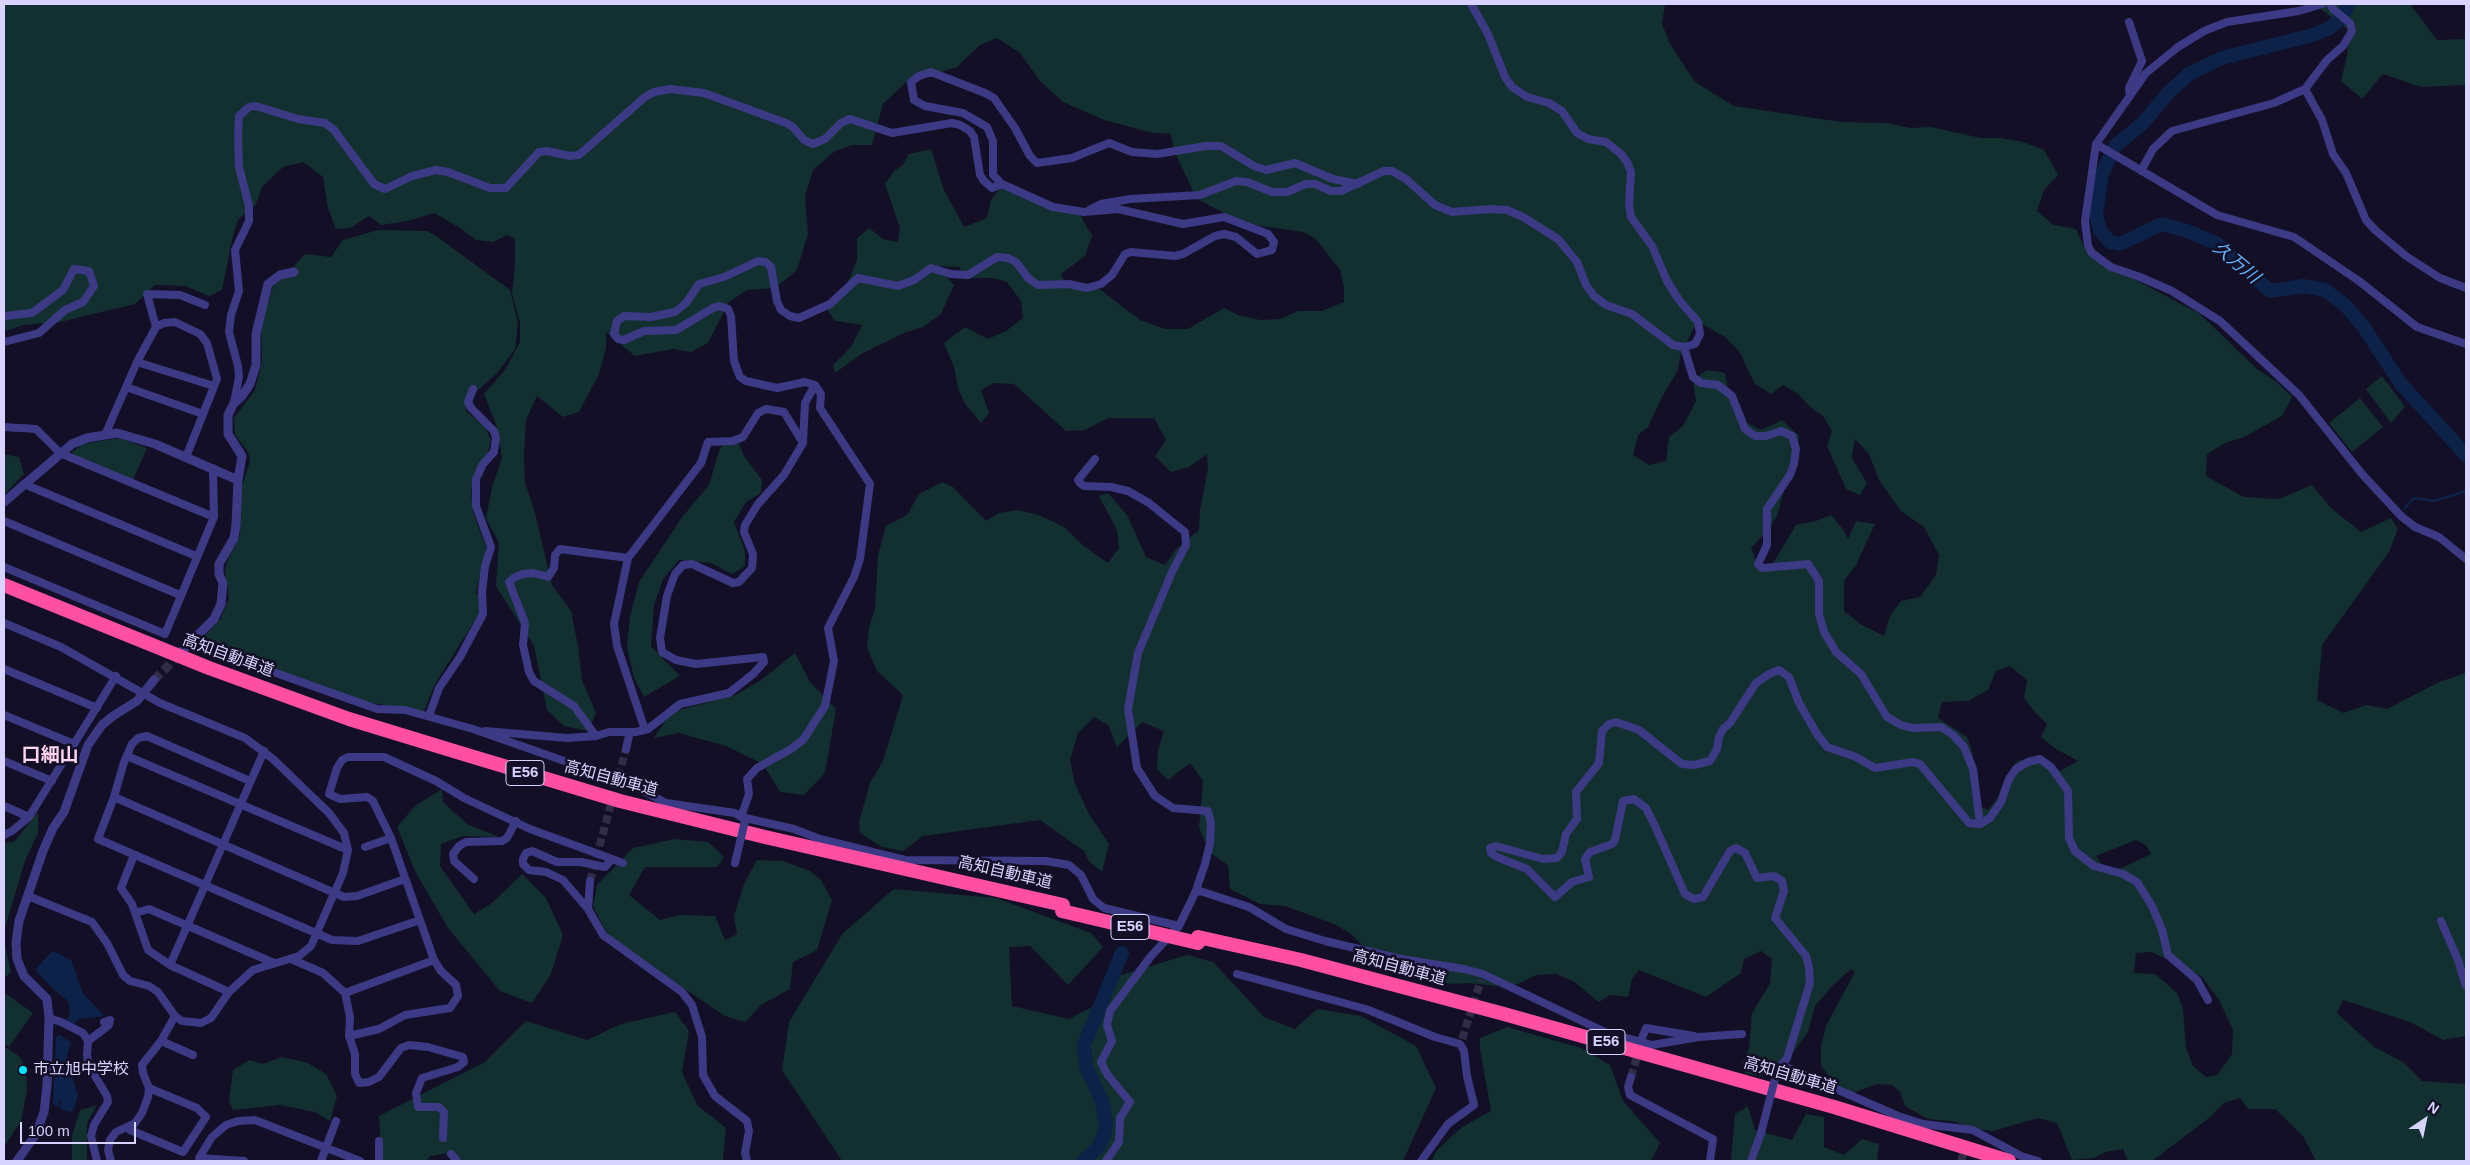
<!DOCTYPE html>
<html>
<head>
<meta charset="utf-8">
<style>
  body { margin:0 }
  #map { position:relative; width:2470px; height:1165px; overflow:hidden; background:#130f26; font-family:Arial,sans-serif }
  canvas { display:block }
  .frame { position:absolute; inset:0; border:5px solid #d9d4ff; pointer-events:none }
  .north { position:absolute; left:2400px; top:1095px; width:50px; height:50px; -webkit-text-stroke:4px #130f26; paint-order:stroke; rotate:34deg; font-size:14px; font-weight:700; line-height:20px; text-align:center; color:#d9d4ff }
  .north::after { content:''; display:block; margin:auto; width:18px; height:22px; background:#d9d4ff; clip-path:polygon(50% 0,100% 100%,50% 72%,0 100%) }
  .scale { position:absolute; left:20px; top:1122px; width:116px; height:22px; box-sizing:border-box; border:2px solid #d9d4ff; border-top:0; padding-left:6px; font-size:15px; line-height:18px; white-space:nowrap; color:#d9d4ff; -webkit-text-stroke:4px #130f26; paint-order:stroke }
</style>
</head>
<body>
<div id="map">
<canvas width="2470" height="1165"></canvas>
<div class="frame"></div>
<div class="north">N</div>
<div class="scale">100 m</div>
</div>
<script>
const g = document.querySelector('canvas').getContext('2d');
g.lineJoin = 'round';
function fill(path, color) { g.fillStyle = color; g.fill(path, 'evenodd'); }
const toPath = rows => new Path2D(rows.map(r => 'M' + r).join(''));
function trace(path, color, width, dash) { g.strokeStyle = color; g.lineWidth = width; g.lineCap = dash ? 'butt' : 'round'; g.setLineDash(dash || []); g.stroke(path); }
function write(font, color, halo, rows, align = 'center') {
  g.font = font + ' Arial,"Noto Sans JP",sans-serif'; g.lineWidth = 5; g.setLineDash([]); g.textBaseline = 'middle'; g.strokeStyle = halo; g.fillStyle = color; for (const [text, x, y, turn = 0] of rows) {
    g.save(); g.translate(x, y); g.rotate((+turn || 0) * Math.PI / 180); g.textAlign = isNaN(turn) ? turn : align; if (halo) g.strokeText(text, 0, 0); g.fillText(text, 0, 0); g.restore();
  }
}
fill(toPath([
  [4,4,1665,4,1662,24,1670,44,1695,82,1734,106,1842,122,1888,123,1910,128,1931,127,1981,138,2002,138,2023,142,2044,150,2058,175,2044,190,2037,211,2054,225,2076,229,2085,249,2123,273,2200,314,2258,370,2277,382,2292,397,2282,416,2244,437,2225,443,2207,454,2206,476,2244,497,2279,499,2312,485,2331,508,2361,532,2391,518,2398,529,2389,552,2322,645,2317,700,2343,713,2366,705,2387,709,2439,682,2466,673,2466,1036,2443,1040,2410,1022,2343,1000,2337,1013,2374,1047,2403,1062,2422,1081,2466,1084,2466,1161,2316,1161,2303,1136,2275,1109,2248,1109,2240,1098,2224,1103,2209,1118,2152,1161,2128,1161,2123,1149,2106,1152,2094,1158,2072,1160,2057,1123,2038,1118,1993,1131,1971,1128,1956,1122,1928,1119,1905,1106,1900,1092,1892,1085,1877,1084,1850,1094,1837,1087,1821,1066,1821,1046,1826,1026,1855,972,1851,969,1833,985,1815,1006,1808,1032,1791,1055,1761,1076,1746,1074,1742,1063,1749,1049,1752,1013,1770,984,1772,959,1761,951,1744,959,1741,973,1706,997,1639,970,1632,979,1628,997,1610,995,1599,1002,1573,981,1556,974,1536,975,1518,984,1497,986,1469,983,1450,984,1370,953,1350,933,1334,924,1285,906,1260,904,1230,889,1228,865,1210,853,1199,828,1203,781,1190,763,1168,780,1157,769,1158,750,1164,731,1142,722,1117,747,1108,725,1094,717,1078,733,1070,760,1075,784,1089,814,1109,844,1102,872,1089,861,1084,851,1040,820,923,836,903,851,882,847,860,833,859,822,870,783,883,761,903,695,877,671,867,648,869,628,875,608,878,555,886,526,907,515,919,494,943,482,953,487,986,521,999,513,1017,510,1039,515,1064,527,1085,547,1108,563,1119,548,1117,530,1099,496,1108,493,1127,515,1146,557,1165,565,1176,549,1199,530,1200,510,1208,468,1207,454,1189,467,1171,472,1155,456,1166,440,1154,418,1108,418,1085,430,1066,431,1014,384,994,383,981,390,989,413,981,423,965,404,958,388,954,367,944,343,965,327,988,339,1006,331,1023,318,1021,301,1007,282,993,278,967,278,959,267,937,266,954,285,941,314,923,327,904,333,863,353,835,373,833,365,851,347,862,325,835,321,826,308,839,299,851,275,857,259,857,238,869,228,883,239,898,242,900,228,885,184,894,171,903,165,909,154,931,149,944,190,964,227,987,218,991,200,1001,187,1078,211,1092,236,1085,256,1061,274,1067,287,1098,288,1140,320,1165,329,1188,329,1224,308,1238,315,1260,320,1280,319,1298,311,1322,311,1344,302,1344,287,1340,270,1316,239,1303,232,1260,226,1232,217,1197,199,1174,151,1171,134,1153,133,1104,120,1063,102,1040,81,1020,53,997,38,980,45,957,67,905,83,883,104,872,145,852,145,835,151,813,170,805,196,808,234,797,270,775,288,747,290,729,302,708,343,691,352,673,349,635,356,606,332,606,348,599,374,579,412,563,417,537,396,526,420,524,454,525,483,534,509,552,585,571,611,578,646,582,680,596,713,588,731,564,726,547,710,534,646,496,586,499,543,486,518,492,487,502,458,497,427,484,394,505,370,520,342,520,322,512,294,515,266,515,239,507,235,493,242,476,240,460,228,434,213,408,221,381,225,369,216,350,228,336,229,328,208,323,177,303,162,283,167,262,187,256,204,238,220,232,240,222,290,209,296,185,286,155,285,135,304,60,322,24,325,4,331],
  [1697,321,1725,337,1739,351,1755,384,1771,394,1783,385,1798,394,1809,406,1823,416,1832,431,1827,446,1846,489,1860,495,1867,483,1852,458,1855,439,1869,454,1879,480,1901,511,1924,527,1939,555,1936,575,1920,597,1901,601,1890,616,1884,636,1862,625,1844,611,1844,581,1856,565,1875,524,1856,521,1848,539,1843,529,1831,515,1816,521,1796,525,1772,565,1757,563,1751,548,1769,529,1777,516,1787,478,1796,455,1799,436,1782,420,1761,430,1736,417,1729,395,1725,373,1707,370,1693,380,1696,401,1683,426,1669,437,1666,461,1649,465,1633,455,1638,435,1648,427,1663,395,1678,370,1680,356],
  [2010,666,2027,680,2024,698,2034,711,2047,724,2041,737,2056,749,2078,761,2060,771,2047,761,2033,757,2017,761,2005,778,1997,799,1988,810,1973,803,1971,782,1973,754,1967,737,1938,718,1942,702,1968,701,1988,690,1996,671],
  [2136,840,2146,845,2151,854,2122,868,2104,868,2096,856],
  [2151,952,2181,965,2202,977,2219,1000,2233,1030,2232,1054,2217,1075,2206,1077,2193,1066,2186,1048,2183,1009,2177,993,2155,974,2134,973,2136,953],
  [2314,4,2410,4,2437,40,2466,39,2466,85,2421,87,2383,74,2362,99,2341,81,2347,55,2350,31],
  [378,230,427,231,439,238,510,290,518,323,515,349,497,373,466,401,466,411,486,428,491,440,488,453,475,472,471,492,473,512,486,547,476,594,479,595,480,612,435,684,424,711,365,702,206,646,202,639,221,618,229,598,225,570,228,559,240,535,241,489,250,461,248,452,235,435,234,418,255,390,262,361,261,327,273,286,285,277,293,277,295,265,305,254,331,257,343,240],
  [2382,376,2405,407,2391,423,2366,389],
  [2360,398,2383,427,2352,452,2329,423],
  [736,437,744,456,762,480,761,493,746,502,734,522,745,551,745,566,732,574,711,563,679,560,663,579,654,605,651,646,680,676,644,697,634,678,627,647,630,616,639,582,683,516,709,485,720,448],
  [119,438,147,448,133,480,73,457,72,452,83,444],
  [4,454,19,457,24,474,4,495],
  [795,653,810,682,836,709,825,773,804,795,780,792,763,764,726,746,679,733,654,738,671,712,736,695,761,680],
  [442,789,443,802,467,824,499,837,463,836,441,844,440,866,474,914,491,904,522,874,546,898,563,935,551,974,532,1003,500,991,448,928,415,871,397,827,415,806],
  [38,812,38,833,25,861,4,931,4,843,14,842],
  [675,839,708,842,724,857,717,867,645,867,629,895,660,920,679,915,715,916,725,940,737,934,734,916,744,884,757,860,783,861,810,871,821,880,832,900,817,950,793,962,790,989,761,1005,745,1022,725,1016,614,941,604,928,593,906,597,885,633,848],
  [894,889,996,898,1091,933,1103,947,1068,985,1030,946,1009,947,1012,1006,1069,1019,1092,1007,1118,976,1187,955,1213,962,1264,1017,1295,1029,1317,1009,1361,1016,1416,1046,1436,1088,1403,1161,842,1161,782,1070,789,1022,843,933],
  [4,940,11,972,4,978],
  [5,993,33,1013,9,1047,4,1044],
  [675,1012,689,1031,682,1072,697,1105,726,1128,723,1161,454,1161,449,1153,430,1156,427,1161,378,1161,381,1152,379,1116,485,1062,526,1021,587,1040,621,1024],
  [1507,1027,1581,1048,1610,1065,1623,1101,1660,1143,1651,1161,1432,1161,1436,1151,1462,1127,1491,1111,1480,1049,1480,1038],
  [4,1046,20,1057,26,1069,27,1091,21,1121,4,1147],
  [282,1057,308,1063,326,1074,337,1096,330,1121,315,1112,280,1105,233,1110,229,1101,233,1070,249,1060,263,1064],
  [97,1105,87,1123,87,1161,72,1161,72,1136,80,1110],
  [1748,1106,1755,1130,1792,1140,1806,1114,1824,1117,1824,1147,1844,1155,1862,1139,1879,1144,1877,1161,1731,1161,1735,1114]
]), '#12302f');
fill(toPath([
  [51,952,55,952,71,960,83,993,104,1016,79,1019,73,1025,66,1020,70,1014,68,1001,53,989,35,970],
  [59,1035,71,1042,67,1056,69,1067,78,1095,73,1111,69,1112,59,1108,62,1100,60,1099,58,1107,53,1104,56,1037]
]), '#0c2248');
trace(toPath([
  [2404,509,2414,498,2434,501,2466,491]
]), '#0c2248', 2.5);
trace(toPath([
  [2348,4,2343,17,2328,29,2309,36,2222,58,2189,74,2169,92,2142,124,2115,146,2102,174,2096,214,2100,230,2110,242,2120,244,2162,224,2187,231,2216,243,2270,291,2303,286,2325,290,2345,305,2363,326,2401,384,2466,455],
  [1083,1161,1098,1148,1104,1135,1106,1124,1102,1101,1086,1067,1084,1045,1122,953]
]), '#0c2248', 14);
trace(toPath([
  [590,881,626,749],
  [1462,1039,1481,980],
  [1631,1077,1639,1050],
  [1961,1161,1966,1146]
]), '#312d47', 8, [8, 4]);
trace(toPath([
  [154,680,180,654]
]), '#312d47', 9, [9, 4.5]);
trace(toPath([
  [2322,4,2299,11,2227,22,2204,31,2178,47,2146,73,2096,144,2085,221,2088,246,2092,253,2111,267,2140,277,2172,291,2220,321,2299,395,2362,474,2401,516,2415,527,2439,537,2466,559],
  [2129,22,2142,61,2129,88,2130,96],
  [2305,89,2322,120,2333,154,2346,173,2366,220,2375,230,2406,256,2440,278,2466,288],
  [2096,144,2217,215,2294,237,2359,281,2417,327,2466,344],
  [2141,171,2153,149,2172,131,2274,103,2305,89,2327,60,2343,46,2352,31,2350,23,2333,9,2330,4],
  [1089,210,1101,204,1130,199,1200,195,1236,181,1247,182,1272,192,1287,192,1306,184,1315,184,1331,191,1341,191,1384,171,1392,171,1406,179,1435,205,1452,212,1492,209,1507,210,1523,217,1558,239,1577,262,1586,285,1594,296,1606,305,1632,314,1673,345,1684,347,1695,344,1700,334,1698,322,1679,300,1667,281,1652,246,1631,217,1629,204,1631,172,1627,162,1621,154,1606,142,1588,139,1577,133,1562,111,1549,103,1527,97,1512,87,1505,77,1488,34,1471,4],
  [4,316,32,313,63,290,74,269,89,271,94,286,83,302,65,310,39,333,4,342],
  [156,327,147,294,180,295,205,305],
  [1684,347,1693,377,1701,383,1718,385,1732,396,1745,429,1755,436,1766,436,1781,431,1792,436,1796,449,1794,464,1790,475,1767,509,1767,545,1758,564,1762,568,1808,564,1819,581,1819,614,1824,632,1836,652,1861,674,1887,717,1901,725,1912,728,1941,727,1953,735,1964,747,1973,769,1980,824],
  [137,362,214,386],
  [126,387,203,414],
  [234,403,239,377,238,366,229,332,231,315,239,291,235,250,249,221,249,206,239,167,238,135,239,116,249,107,256,106,298,119,325,123,334,130,374,184,385,189,412,176,436,170,448,172,490,188,506,188,539,152,547,151,570,156,579,155,645,97,654,92,670,89,704,93,786,123,793,127,804,140,813,144,825,139,841,123,850,119,892,133,952,123,960,125,970,131,974,137,980,175,984,181,992,188,1002,184],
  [4,427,36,429,60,453,214,517],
  [105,435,137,362,156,327,164,323,175,322,200,334,207,343,217,379,186,457],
  [1095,459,1078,480,1080,483,1084,486,1111,487,1128,491,1149,503,1185,532,1186,545,1172,572,1138,653,1128,709,1137,768,1155,796,1173,808,1208,811,1211,823,1210,843,1205,864,1195,893,1179,926,1151,956,1110,1011,1107,1025,1112,1041,1101,1062,1107,1074,1130,1102,1120,1118,1119,1142,1106,1161],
  [24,484,196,556],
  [4,521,180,595],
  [4,567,165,634,214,517,213,468],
  [4,623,61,647,160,703,245,738,273,759,329,813,344,833,348,850,343,873,311,946,299,956,253,970,229,992,211,1018,201,1023,182,1021,175,1016,158,992,149,986,130,981,123,975,107,943,92,922,28,896],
  [217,652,377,709,405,710,473,729,630,784,666,803,735,813,741,817,794,829,820,839,905,860,1046,861,1069,865,1081,875,1093,899,1104,908,1179,926],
  [4,669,97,708],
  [4,715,74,744],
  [429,716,439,688,460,657,483,614,482,592,485,566,491,547,476,506,476,479,483,464,494,452,496,438,494,431,471,408,468,402,473,389],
  [645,730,617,646,614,624,628,558,701,463,708,442,733,441,743,437,758,413,766,409,784,412,803,443],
  [485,731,567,738,596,736,609,732,636,732,648,729,680,704,729,693,753,674,764,662,763,657,696,664,676,660,662,652,660,638,667,596,675,574,683,565,692,564,733,583,739,582,752,568,753,554,744,532,745,525,758,504,784,475,803,443,805,403,815,385],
  [596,736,574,706,534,681,529,672,523,645,525,623,509,582,515,577,523,574,533,573,548,577,554,568,555,555,560,549,628,558],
  [626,749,630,732],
  [127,756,348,850],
  [4,761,52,781],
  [250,781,147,736,138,738,132,744,124,762,114,797,98,839,332,940,358,941,420,920],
  [114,797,344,897,357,896,405,879],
  [4,806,29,817],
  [741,817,749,794,747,779,757,768,791,749,803,740,825,706,834,661,828,628,854,577,860,559,870,484,820,408,821,394,815,385,805,382,777,388,746,381,740,377,734,361,731,316,728,309,719,306,713,308,676,330,644,331,624,340,618,339,614,334,617,321,624,316,651,317,675,312,686,303,699,284,724,277,758,261,766,262,771,267,777,301,781,310,790,316,799,318,830,304,858,278,898,286,914,280,931,268,951,274,968,275,997,257,1008,258,1016,262,1028,278,1038,285,1069,284,1087,288,1101,284,1112,275,1125,254,1131,252,1175,256,1183,254,1215,236,1224,234,1236,237,1257,254,1272,250,1274,242,1268,234,1224,217,1183,224,1118,209,1084,212,1053,207,1002,184,993,175,993,141,987,127,963,113,925,106,914,100,911,82,919,76,931,72,985,93,994,98,1015,128,1030,156,1037,163,1072,158,1109,143,1132,152,1157,154,1206,146,1221,146,1254,166,1266,170,1295,163,1333,179,1358,184],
  [4,835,12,831,29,817,116,676],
  [365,847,391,838],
  [134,855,121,888,132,904,148,950,170,965,229,992],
  [612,859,623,863],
  [474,879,454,861,453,854,459,846,466,842,502,841,507,838,516,821],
  [590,881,588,909,603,935,682,992,692,1005,702,1037,703,1075,715,1096,747,1121,749,1131,745,1153,747,1161],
  [1195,893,1200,891,1249,907,1286,929,1325,941,1401,959,1464,969,1483,974,1605,1032,1652,1045,1699,1037,1742,1034],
  [135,913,149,909,274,963],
  [2441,921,2458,960,2466,986],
  [291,959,323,973,345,993,350,1017,349,1036,355,1054,355,1074,359,1083,369,1082,379,1077,401,1048,409,1045,428,1047,463,1057,464,1062,458,1067,422,1078,416,1093,418,1107,439,1107,444,1112,443,1138],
  [170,965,264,751],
  [1237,974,1366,1009,1435,1037,1460,1044,1464,1051,1467,1076,1474,1105,1448,1124,1421,1161],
  [345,993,434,960],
  [49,1018,61,1022,83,1033,88,1041,87,1055,89,1066,107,1096,108,1102,94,1125,91,1136,97,1161],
  [349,1036,379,1029,405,1015,450,1008,458,996,456,985,441,971,434,960,391,838,373,801,367,797,340,799,329,794,337,768,342,760,348,757,384,757,436,781,464,798,530,829,612,859,605,867,581,862,557,862,532,851,526,853,523,859,523,864,529,870,546,872,563,880,588,909],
  [1642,1038,1646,1028,1694,1036],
  [88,1041,109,1025,110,1020,104,1022],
  [161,1041,193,1055],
  [1781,1065,1898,1116,1923,1124,1973,1130,2021,1156,2038,1161],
  [1777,1071,1787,1058,1810,983,1809,967,1806,956,1775,918,1784,891,1782,881,1774,876,1757,878,1745,853,1736,848,1730,851,1703,897,1694,899,1685,894,1655,826,1646,808,1634,799,1623,801,1615,840,1612,844,1590,852,1585,859,1589,877,1572,882,1555,897,1527,869,1497,857,1491,853,1490,848,1496,846,1543,859,1557,858,1562,852,1566,834,1577,819,1576,792,1599,763,1602,731,1609,724,1616,722,1639,730,1682,764,1694,765,1710,761,1717,749,1719,737,1723,729,1730,723,1756,683,1769,674,1779,670,1789,677,1799,703,1817,734,1827,747,1856,757,1875,768,1913,762,1920,764,1969,823,1980,824,1990,818,2001,802,2009,779,2016,769,2028,762,2040,759,2051,767,2068,791,2069,838,2075,851,2094,866,2123,874,2137,882,2152,906,2162,930,2168,955,2197,980,2208,1000],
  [1631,1077,1628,1087,1630,1095,1713,1139,1710,1161],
  [149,1088,197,1108,206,1117,183,1152,130,1130,142,1113,148,1097,149,1088,143,1073,142,1065,161,1041,175,1016],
  [451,1154,457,1161],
  [111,1161,108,1150,110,1140,116,1132,133,1124],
  [244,1161,199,1158,212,1137,226,1125,238,1121,255,1120,360,1161],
  [321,1161,336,1121],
  [379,1161,379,1141],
  [1751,1161,1761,1133]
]), '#3d3a85', 8);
trace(toPath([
  [4,502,72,444,87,438,117,433,155,444,238,480],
  [180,653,214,619,221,604,223,583,219,574,219,564,234,538,236,525,238,480,242,456,228,434,228,415,234,403,242,396,250,384,256,365,256,334,268,284,280,275,294,272],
  [17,1161,36,1134,44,1112,47,1085,49,1018,47,999,24,976,17,959,16,943,19,921,43,851,53,828,64,812,88,745,102,725,113,716,137,701,154,680]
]), '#3d3a85', 9);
trace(toPath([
  [4,585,209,668,349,719,457,752,620,801,765,837,1063,905],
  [1198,937,1301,960,1504,1014,1834,1107,2009,1161]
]), '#ff4fa3', 14);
trace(toPath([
  [735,863,745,821],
  [1761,1133,1777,1071]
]), '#3d3a85', 8);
trace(toPath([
  [1062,911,1198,943]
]), '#ff4fa3', 14);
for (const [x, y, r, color] of [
  [23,1070,5,"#00e5ff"]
]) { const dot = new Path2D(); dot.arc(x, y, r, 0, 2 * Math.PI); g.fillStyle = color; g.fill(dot); trace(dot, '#130f26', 2); }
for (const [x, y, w] of [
  [525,773,38],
  [1130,927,38],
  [1606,1042,38]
]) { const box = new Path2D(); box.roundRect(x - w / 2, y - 12.5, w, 25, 4); g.fillStyle = '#130f26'; g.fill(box); trace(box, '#d9d4ff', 1); }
write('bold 15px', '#d9d4ff', null, [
  ["E56",525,773],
  ["E56",1130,927],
  ["E56",1606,1042]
]);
write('16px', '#d9d4ff', '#130f26', [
  ["高知自動車道",228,656,20],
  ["高知自動車道",611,779,15],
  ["高知自動車道",1005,873,13],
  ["高知自動車道",1399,968,15],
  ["高知自動車道",1790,1076,16]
]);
write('16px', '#d9d4ff', '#130f26', [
  ["市立旭中学校",33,1070]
], 'left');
write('italic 18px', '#62b6ff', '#130f26', [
  ["久万川",2236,263,40]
]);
write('bold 19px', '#ffd6f0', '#130f26', [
  ["口細山",50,756]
]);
</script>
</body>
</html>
